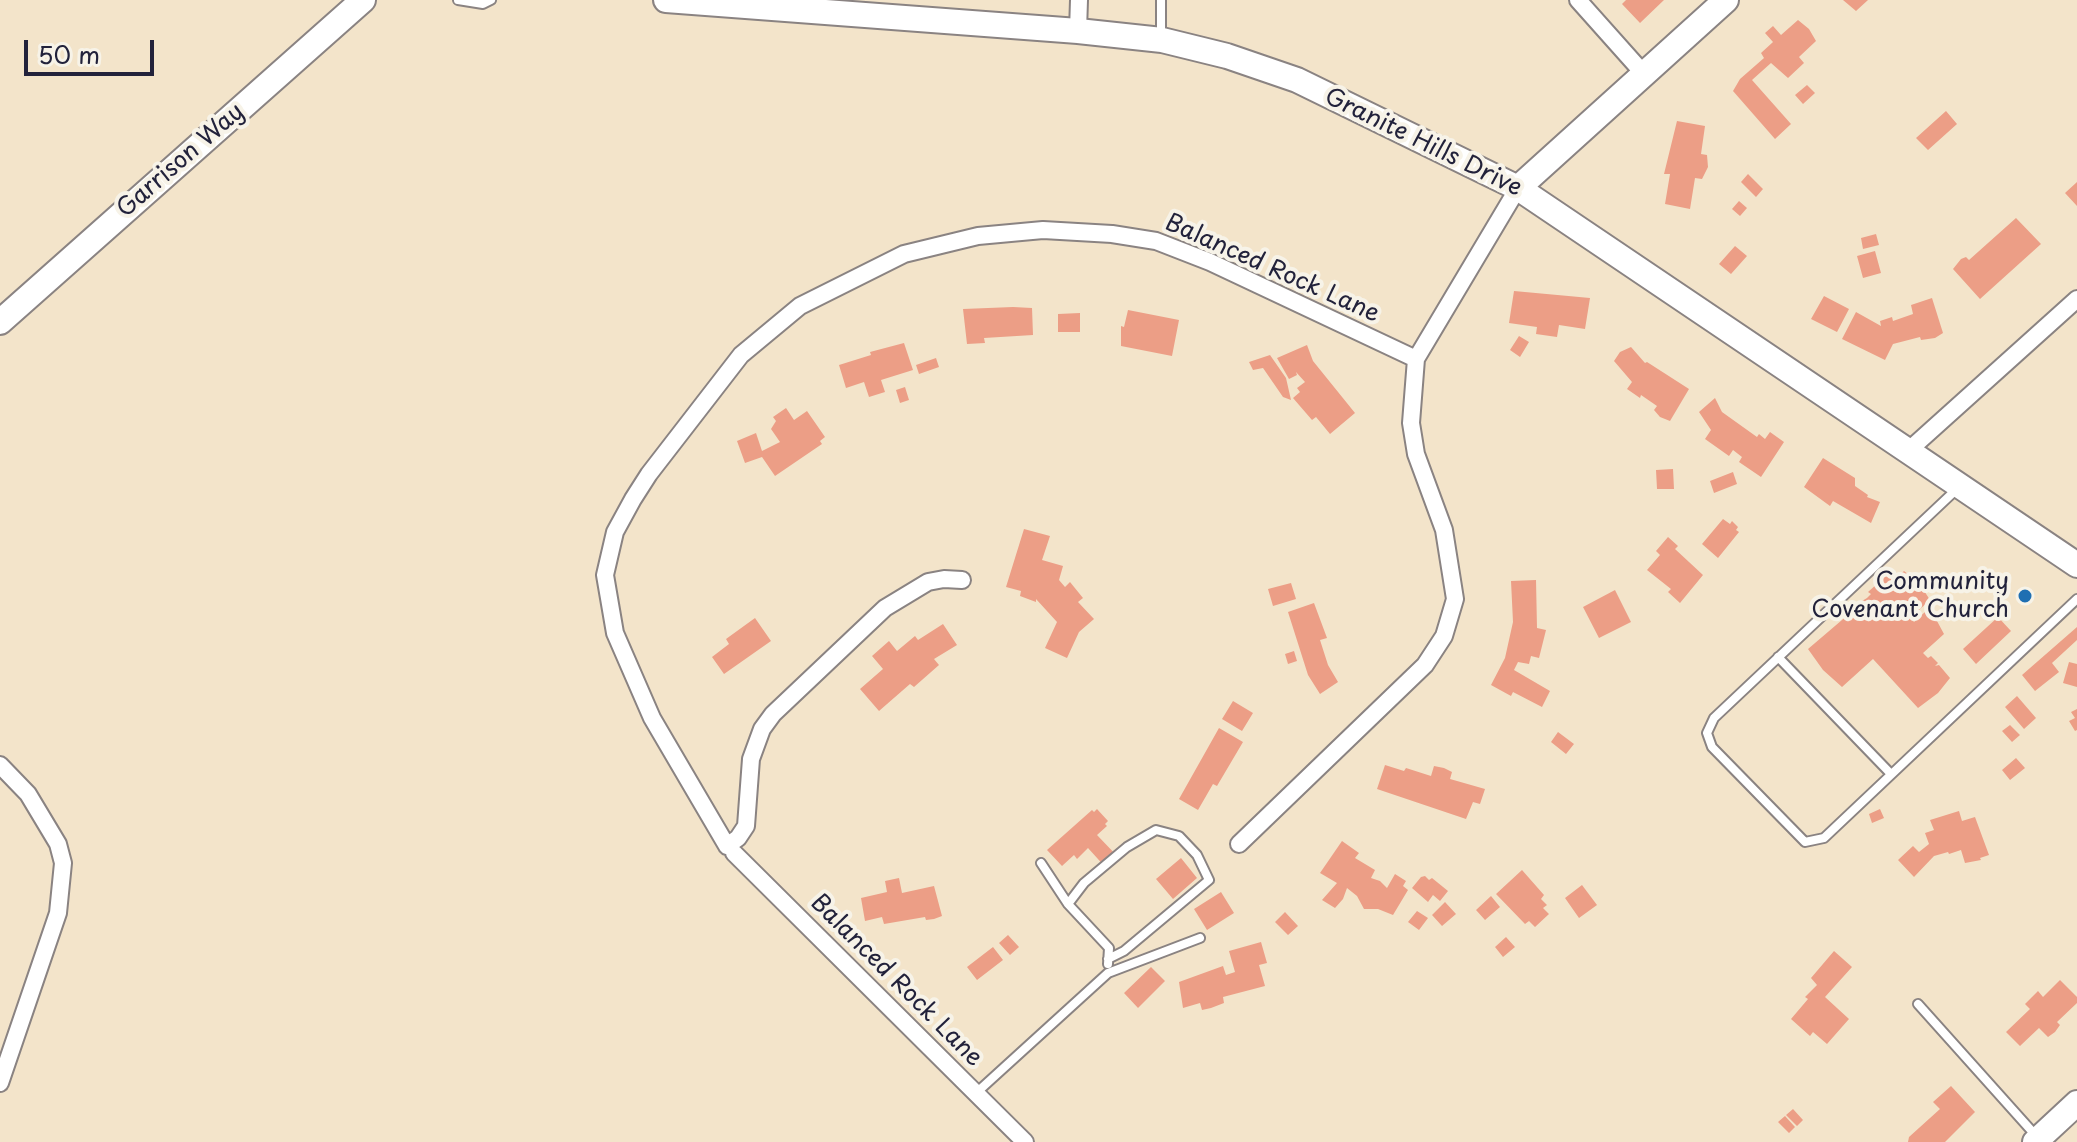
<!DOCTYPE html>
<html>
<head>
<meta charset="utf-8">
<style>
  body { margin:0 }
  #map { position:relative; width:2077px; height:1142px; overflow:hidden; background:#f3e4ca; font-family:"Playpen Sans",sans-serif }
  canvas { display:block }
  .scale { position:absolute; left:24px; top:40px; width:130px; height:36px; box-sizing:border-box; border:4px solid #22223b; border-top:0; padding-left:10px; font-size:24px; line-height:28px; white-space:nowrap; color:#22223b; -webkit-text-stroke:6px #f7f3e8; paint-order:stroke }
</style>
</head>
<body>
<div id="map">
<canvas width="2077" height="1142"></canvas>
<div class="scale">50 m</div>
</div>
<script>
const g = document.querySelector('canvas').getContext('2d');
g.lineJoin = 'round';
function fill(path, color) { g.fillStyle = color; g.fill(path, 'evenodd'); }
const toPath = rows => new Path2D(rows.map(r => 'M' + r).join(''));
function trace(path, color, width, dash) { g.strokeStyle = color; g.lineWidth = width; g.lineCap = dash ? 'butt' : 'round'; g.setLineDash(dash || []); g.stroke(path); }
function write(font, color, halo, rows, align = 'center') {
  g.font = font + ' "Playpen Sans",sans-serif'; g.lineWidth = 8; g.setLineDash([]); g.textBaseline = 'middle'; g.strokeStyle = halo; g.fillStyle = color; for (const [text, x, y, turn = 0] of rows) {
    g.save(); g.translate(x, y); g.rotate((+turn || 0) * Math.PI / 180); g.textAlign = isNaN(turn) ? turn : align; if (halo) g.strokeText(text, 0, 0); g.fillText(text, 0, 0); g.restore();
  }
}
fill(toPath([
  [1626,0,1664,0,1640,23,1622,4],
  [1843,0,1868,0,1856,11],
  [1798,20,1809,29,1816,41,1799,57,1804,63,1788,78,1771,63,1752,80,1791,124,1775,139,1733,91,1740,79,1764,58,1761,53,1773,42,1765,33,1773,26,1781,35],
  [1807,85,1815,93,1803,104,1795,95],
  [1946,111,1957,124,1928,150,1916,138],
  [1677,121,1705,126,1701,154,1707,155,1708,167,1702,179,1695,178,1690,209,1665,204,1670,174,1664,174],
  [1748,174,1763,189,1756,197,1741,182],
  [2077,182,2077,206,2065,193],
  [1739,201,1747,208,1740,216,1732,209],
  [2016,218,2041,244,1980,299,1953,269,1961,259,1966,257,1969,260],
  [1876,234,1879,245,1863,249,1861,238],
  [1735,246,1747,256,1731,274,1719,264],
  [1875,251,1881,273,1863,278,1857,256],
  [1514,291,1590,298,1585,329,1559,325,1557,337,1536,334,1537,327,1509,323],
  [1824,296,1849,309,1837,332,1811,319],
  [1932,298,1943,333,1935,338,1921,340,1920,337,1893,344,1885,360,1842,339,1856,312,1881,326,1880,321,1892,317,1893,321,1913,314,1911,305],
  [1013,307,1032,308,1033,335,984,338,985,343,967,344,963,309],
  [1128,310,1179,320,1172,356,1121,346,1121,326,1124,327],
  [1080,313,1080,332,1058,332,1058,314],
  [1519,336,1529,342,1520,357,1510,350],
  [904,343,913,370,881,380,885,392,869,397,864,382,846,388,839,365,871,355,870,352],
  [1307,345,1313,361,1355,413,1330,434,1316,417,1312,420,1293,398,1300,392,1297,388,1305,382,1296,372,1297,375,1289,379,1277,358],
  [1631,347,1645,363,1647,362,1689,389,1670,421,1660,417,1654,410,1657,406,1641,395,1640,398,1627,389,1632,382,1614,361,1620,352],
  [1270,355,1286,378,1291,400,1283,397,1263,368,1253,370,1249,362],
  [936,358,939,367,919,374,916,365],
  [905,387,909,400,900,403,896,390],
  [1715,398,1722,412,1757,437,1759,434,1765,439,1770,432,1784,442,1761,477,1739,462,1742,457,1733,450,1729,456,1705,439,1711,430,1699,412],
  [786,408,794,420,807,411,825,437,820,441,822,444,775,476,762,457,745,463,737,441,756,433,762,451,780,442,771,429,776,421,773,417],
  [1823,458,1855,478,1855,486,1868,495,1867,497,1880,502,1871,523,1833,501,1830,506,1804,487],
  [1673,469,1674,489,1657,489,1656,470],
  [1733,472,1737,484,1714,493,1710,481],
  [1723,519,1730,524,1732,521,1738,527,1736,530,1739,532,1718,558,1702,544],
  [1024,529,1050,536,1042,560,1063,566,1059,580,1065,587,1070,582,1083,598,1078,602,1094,619,1079,632,1067,658,1045,648,1057,622,1036,599,1036,602,1020,596,1021,591,1006,587],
  [1668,537,1678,546,1675,549,1703,575,1680,603,1668,592,1671,589,1647,570,1660,555,1656,551],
  [1904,571,1919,583,1930,600,1918,611,1915,608,1908,615,1914,622,1925,612,1937,621,1944,634,1923,653,1928,658,1931,656,1938,663,1935,666,1939,665,1950,678,1938,693,1918,708,1873,659,1842,687,1823,670,1808,649,1849,614,1857,604,1867,598,1871,594,1868,592,1887,575,1893,581],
  [1536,580,1537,628,1546,630,1539,658,1531,656,1529,664,1518,662,1514,670,1550,691,1542,707,1513,692,1511,696,1491,685,1505,658,1513,622,1511,581],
  [1291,583,1296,599,1273,606,1268,589],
  [1615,590,1631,622,1599,638,1583,607],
  [1314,603,1327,638,1320,640,1328,665,1338,682,1320,694,1308,675,1288,612],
  [1998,617,2011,631,1976,664,1963,649],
  [755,618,771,641,724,674,712,657,729,644,726,639],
  [943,624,957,645,934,659,939,665,914,687,910,684,879,711,860,689,883,669,872,656,889,641,897,651,915,636,918,640],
  [2077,627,2077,640,2052,663,2059,672,2035,691,2022,675],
  [1294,651,1297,661,1288,664,1285,654],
  [2069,662,2077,664,2077,687,2063,683],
  [2017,696,2036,718,2024,729,2005,707],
  [1233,701,1253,713,1242,731,1222,719],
  [2077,709,2077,730,2075,731,2069,721,2075,718,2071,712],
  [2010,725,2020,735,2012,742,2002,731],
  [1219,728,1243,742,1217,786,1213,784,1198,810,1179,799],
  [1558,732,1574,744,1566,754,1551,742],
  [2016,758,2025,768,2010,780,2002,770],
  [1385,765,1404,771,1406,768,1431,776,1434,766,1444,768,1452,772,1450,779,1485,789,1480,804,1473,802,1466,819,1377,789],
  [1097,809,1108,821,1105,824,1107,826,1097,835,1119,858,1107,869,1088,848,1077,859,1074,855,1062,866,1047,850,1092,810,1094,812],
  [1880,809,1884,818,1872,823,1869,814],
  [1959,811,1962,821,1975,817,1989,855,1980,858,1981,860,1965,863,1961,850,1949,854,1948,852,1934,856,1914,877,1898,860,1913,846,1919,852,1929,844,1925,833,1934,830,1930,820],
  [1342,841,1359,853,1355,858,1375,870,1371,878,1380,881,1387,888,1395,874,1406,881,1403,886,1408,890,1393,915,1378,909,1364,909,1357,896,1347,888,1343,899,1335,908,1322,900,1337,883,1320,873],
  [1181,858,1197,878,1173,899,1156,879],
  [1522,870,1544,895,1541,899,1547,905,1543,908,1549,914,1535,927,1529,921,1525,924,1496,894],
  [1425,876,1429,880,1432,878,1448,891,1440,901,1433,895,1428,902,1412,888,1421,877],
  [899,878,902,893,934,886,942,916,934,919,926,920,925,917,884,924,882,917,865,921,861,898,887,892,885,881],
  [1582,885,1597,905,1579,918,1565,898],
  [1221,892,1234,913,1207,930,1194,909],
  [1491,896,1500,907,1485,920,1476,910],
  [1445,902,1456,914,1442,926,1432,915],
  [1417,911,1428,918,1419,930,1408,922],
  [1285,912,1298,926,1288,935,1275,922],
  [1008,935,1019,947,1010,955,999,943],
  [1506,937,1515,947,1503,957,1495,947],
  [1261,942,1267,963,1259,965,1265,986,1223,997,1224,1003,1211,1008,1202,1010,1200,1003,1183,1008,1179,982,1223,966,1226,975,1235,972,1229,951],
  [993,947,1003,960,977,980,967,967],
  [1834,951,1852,967,1825,997,1849,1019,1827,1044,1813,1032,1810,1036,1791,1019,1808,999,1805,997,1817,985,1811,978],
  [1151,967,1165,981,1138,1008,1124,993],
  [2060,980,2077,997,2077,1003,2057,1022,2060,1025,2055,1032,2048,1037,2039,1028,2020,1046,2006,1032,2030,1009,2025,1004,2038,991,2043,997],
  [1951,1086,1975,1112,1945,1142,1908,1142,1909,1137,1940,1109,1933,1102],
  [1793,1109,1803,1120,1797,1126,1786,1115],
  [1785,1116,1795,1127,1789,1133,1778,1122]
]), '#ec9e86');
const lane = toPath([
  [458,0,483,4,491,0],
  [1161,0,1161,35],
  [1959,487,1714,718,1707,733,1712,747,1805,842,1824,838,2077,599],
  [1778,657,1891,774],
  [1041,863,1068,904,1109,948,1108,964],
  [1068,904,1084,883,1127,847,1156,830,1179,836,1197,855,1209,880,1124,951,1108,959],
  [1918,1004,2038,1138],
  [975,1094,1108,973,1200,938]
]);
const street = toPath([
  [1578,0,1644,74],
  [1078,31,1079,0],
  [1908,451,2077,299],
  [962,580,944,579,928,582,885,608,773,714,762,729,751,759,746,826,738,838,727,846,652,718,615,633,605,575,615,532,633,499,649,474,741,355,800,306,904,254,978,236,1043,230,1112,234,1156,241,1210,262,1416,359],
  [0,765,28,794,58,844,63,863,58,913,0,1083],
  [1239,844,1425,665,1444,636,1455,599,1444,530,1416,454,1411,423,1416,359,1518,188],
  [734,853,1025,1142]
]);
const secondary = toPath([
  [666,0,1078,31,1162,40,1227,56,1297,80,1518,188,2077,565],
  [1518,188,1726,0],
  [0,322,363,0],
  [2035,1142,2077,1103]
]);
trace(lane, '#8a8382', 12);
trace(street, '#8a8382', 20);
trace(secondary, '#8a8382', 28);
trace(lane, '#fff', 8);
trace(street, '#fff', 16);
trace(secondary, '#fff', 24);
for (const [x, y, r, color] of [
  [2025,596,8,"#1f6fb2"]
]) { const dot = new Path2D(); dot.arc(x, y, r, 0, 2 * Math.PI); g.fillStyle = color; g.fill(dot); trace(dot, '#f7f3e8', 3); }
write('24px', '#22223b', '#f7f3e8', [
  ["Granite Hills Drive",1423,143,26],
  ["Garrison Way",181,161,-41],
  ["Balanced Rock Lane",1272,269,24],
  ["Balanced Rock Lane",896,981,45]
]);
write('24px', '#22223b', '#f7f3e8', [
  ["Community",2009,582],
  ["Covenant Church",2009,610]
], 'right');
</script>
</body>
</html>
